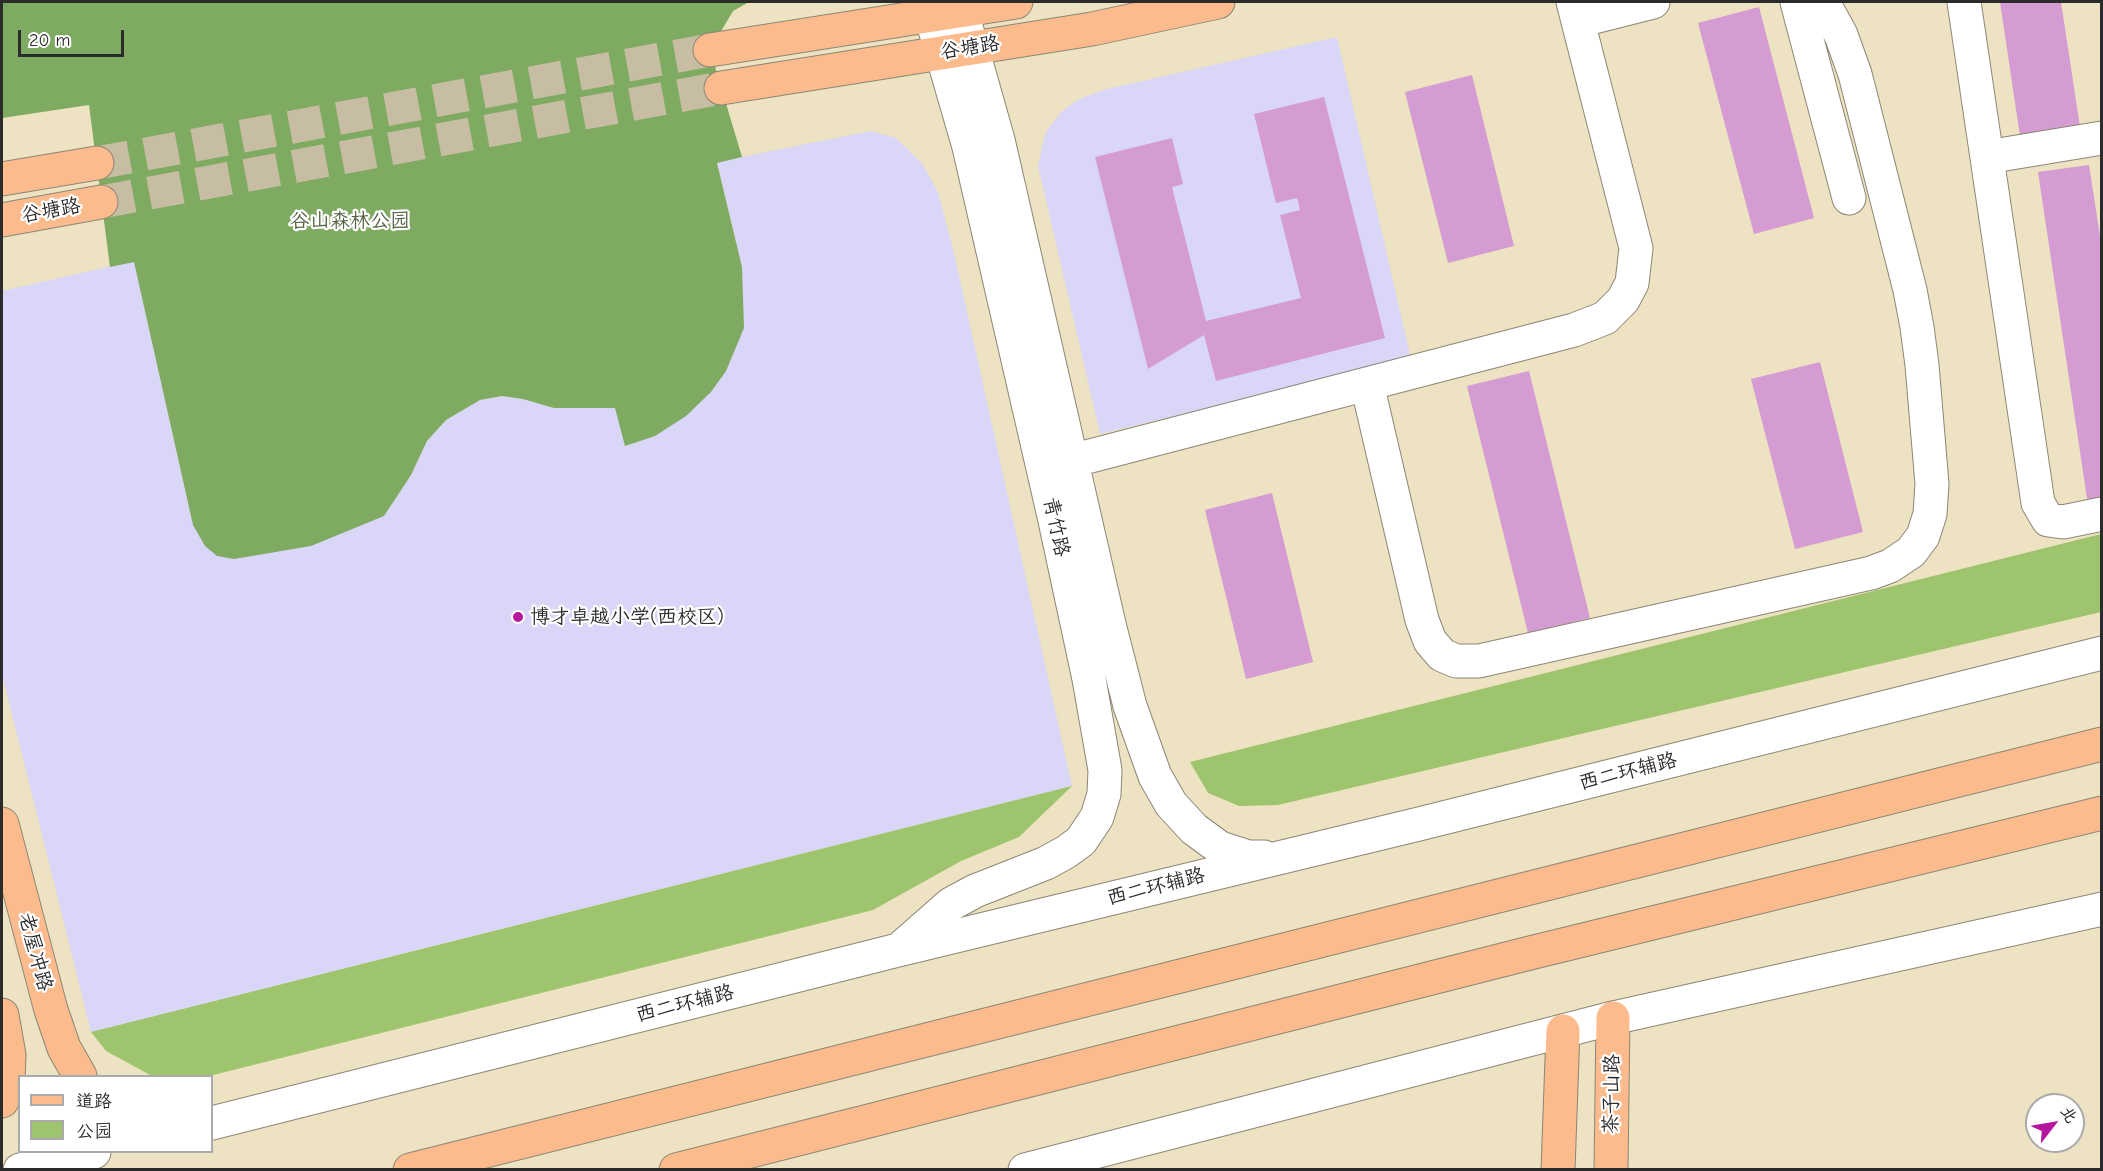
<!DOCTYPE html>
<html>
<head>
<meta charset="utf-8">
<style>
  body { margin:0 }
  #map { position:relative; width:2103px; height:1171px; overflow:hidden; background:#ede2c1; font-family:"Comic Neue","LXGW WenKai TC",sans-serif }
  canvas { display:block }
  .frame { position:absolute; inset:0; border:3px solid #2b2b2b; pointer-events:none }
  .legend { position:absolute; left:18px; top:1075px; width:195px; height:78px; box-sizing:border-box; background:#fff; border:2px solid #aaa; margin:0; padding:8px 10px; list-style:none; font-size:18px; color:#2b2b2b }
  .legend li { display:flex; align-items:center; gap:12px; height:30px }
  .legend b { width:30px; border:2px solid #aaa }
  .north { position:absolute; left:2025px; top:1093px; width:60px; height:60px; box-sizing:border-box; background:#fff; border:2px solid #aaa; border-radius:50%; rotate:59deg; font-size:16px; font-weight:700; line-height:24px; text-align:center; color:#2b2b2b }
  .north::after { content:''; display:block; margin:auto; width:21px; height:27px; background:#b5179e; clip-path:polygon(50% 0,100% 100%,50% 72%,0 100%) }
  .scale { position:absolute; left:18px; top:30px; width:106px; height:27px; box-sizing:border-box; border:3px solid #2b2b2b; border-top:0; padding-left:8px; font-size:18px; line-height:21px; white-space:nowrap; color:#2b2b2b; -webkit-text-stroke:4px #fff; paint-order:stroke }
</style>
</head>
<body>
<div id="map">
<canvas width="2103" height="1171"></canvas>
<div class="frame"></div>
<ul class="legend">
<li><b style="height:8px;background:#fbbb8d"></b>道路</li>
<li><b style="height:16px;background:#9fc46e"></b>公园</li>
</ul>
<div class="north">北</div>
<div class="scale">20 m</div>
</div>
<script>
const g = document.querySelector('canvas').getContext('2d');
g.lineJoin = 'round';
function fill(path, color) { g.fillStyle = color; g.fill(path, 'evenodd'); }
const toPath = rows => new Path2D(rows.map(r => 'M' + r).join(''));
function trace(path, color, width, dash) { g.strokeStyle = color; g.lineWidth = width; g.lineCap = dash ? 'butt' : 'round'; g.setLineDash(dash || []); g.stroke(path); }
function write(font, color, halo, rows, align = 'center') {
  g.font = font + ' "Comic Neue","LXGW WenKai TC",sans-serif'; g.lineWidth = 4.5; g.setLineDash([]); g.textBaseline = 'middle'; g.strokeStyle = halo; g.fillStyle = color; for (const [text, x, y, turn = 0] of rows) {
    g.save(); g.translate(x, y); g.rotate((+turn || 0) * Math.PI / 180); g.textAlign = isNaN(turn) ? turn : align; if (halo) g.strokeText(text, 0, 0); g.fillText(text, 0, 0); g.restore();
  }
}
fill(toPath([
  [1337,37,1411,359,1100,434,1038,166,1045,133,1061,112,1079,99,1107,89],
  [871,131,896,138,922,163,938,192,954,253,1072,786,91,1032,2,674,2,291,134,261,193,525,384,516,411,475,427,441,446,420,480,400,502,396,523,399,554,408,615,408,742,267,717,162]
]), '#d9d6f7');
fill(toPath([
  [2101,534,2101,612,1278,805,1239,806,1208,793,1190,762],
  [1072,786,1019,837,961,861,873,910,209,1076,152,1076,106,1051,91,1032]
]), '#9fc46e');
fill(toPath([
  [2,2,749,2,733,11,710,50,742,157,717,163,742,267,744,328,726,371,711,392,686,416,655,436,625,446,615,408,554,408,523,399,502,396,480,400,446,420,427,441,411,475,384,516,311,546,234,559,217,556,205,546,193,525,134,262,110,267,89,105,2,118]
]), '#7faa61');
fill(toPath([
  [2000,2,2061,2,2080,127,2020,136],
  [1759,7,1814,218,1754,234,1698,23],
  [1472,75,1514,246,1448,263,1405,92],
  [1324,97,1385,338,1216,381,1204,335,1148,369,1095,157,1172,138,1183,184,1172,187,1206,321,1301,298,1280,215,1300,210,1297,198,1276,203,1254,114],
  [2089,165,2102,249,2102,503,2088,505,2038,172],
  [1820,362,1863,532,1795,549,1751,379],
  [1529,371,1590,618,1528,633,1467,386],
  [1272,493,1313,662,1246,679,1205,510]
]), '#d49cd2');
trace(toPath([
  [97,163,710,50],
  [101,202,721,88]
]), '#c6bda3', 33, [33, 16]);
const minor = toPath([
  [959,2,998,140,1109,624,1130,706,1155,776,1171,804,1194,829,1220,848,1248,857,1264,857],
  [1797,2,1849,198],
  [1964,2,2038,503,2048,520,2063,522,2102,514],
  [1578,21,1653,2],
  [1987,157,2102,138],
  [1367,384,1422,620,1430,641,1442,655,1456,661,1479,661,1871,573,1890,566,1911,552,1923,536,1930,514,1932,484,1922,365,1917,327,1910,290,1855,74,1841,35,1823,2],
  [1052,466,1574,330,1605,318,1623,300,1632,283,1636,248,1573,2],
  [901,948,951,904,975,891,1046,863,1066,852,1081,841,1097,817,1104,794,1105,770,1089,679,1054,516,969,147,927,2],
  [212,1123,898,950,1419,824,2102,653],
  [20,1170,94,1152],
  [1025,1170,1613,1018,2102,909]
]);
const major = toPath([
  [710,50,1016,2],
  [721,88,1092,29,1218,2],
  [2,179,97,163],
  [2,220,101,202],
  [2,824,51,1010,64,1048,80,1076],
  [2,1015,9,1055,8,1080,2,1101],
  [1558,1170,1563,1031],
  [1611,1170,1613,1018]
]);
const highway = toPath([
  [410,1170,2102,744],
  [676,1170,1530,953,2102,813]
]);
trace(minor, '#8c8676', 35);
trace(major, '#8c8676', 35);
trace(highway, '#8c8676', 35);
trace(minor, '#fff', 33);
trace(major, '#fbbb8d', 33);
trace(highway, '#fbbb8d', 33);
for (const [x, y, r, color] of [
  [518,617,6,"#b5179e"]
]) { const dot = new Path2D(); dot.arc(x, y, r, 0, 2 * Math.PI); g.fillStyle = color; g.fill(dot); trace(dot, '#fff', 2); }
write('20px', '#2b2b2b', '#fff', [
  ["谷塘路",970,48,-9],
  ["谷塘路",51,211,-10],
  ["青竹路",1056,527,78],
  ["西二环辅路",1628,772,-14],
  ["西二环辅路",1156,887,-14],
  ["老屋冲路",35,952,75],
  ["西二环辅路",685,1004,-14],
  ["茶子山路",1612,1094,-89]
]);
write('20px', '#546142', '#fff', [
  ["谷山森林公园",350,221]
]);
write('20px', '#2b2b2b', '#fff', [
  ["博才卓越小学(西校区)",530,617]
], 'left');
</script>
</body>
</html>
